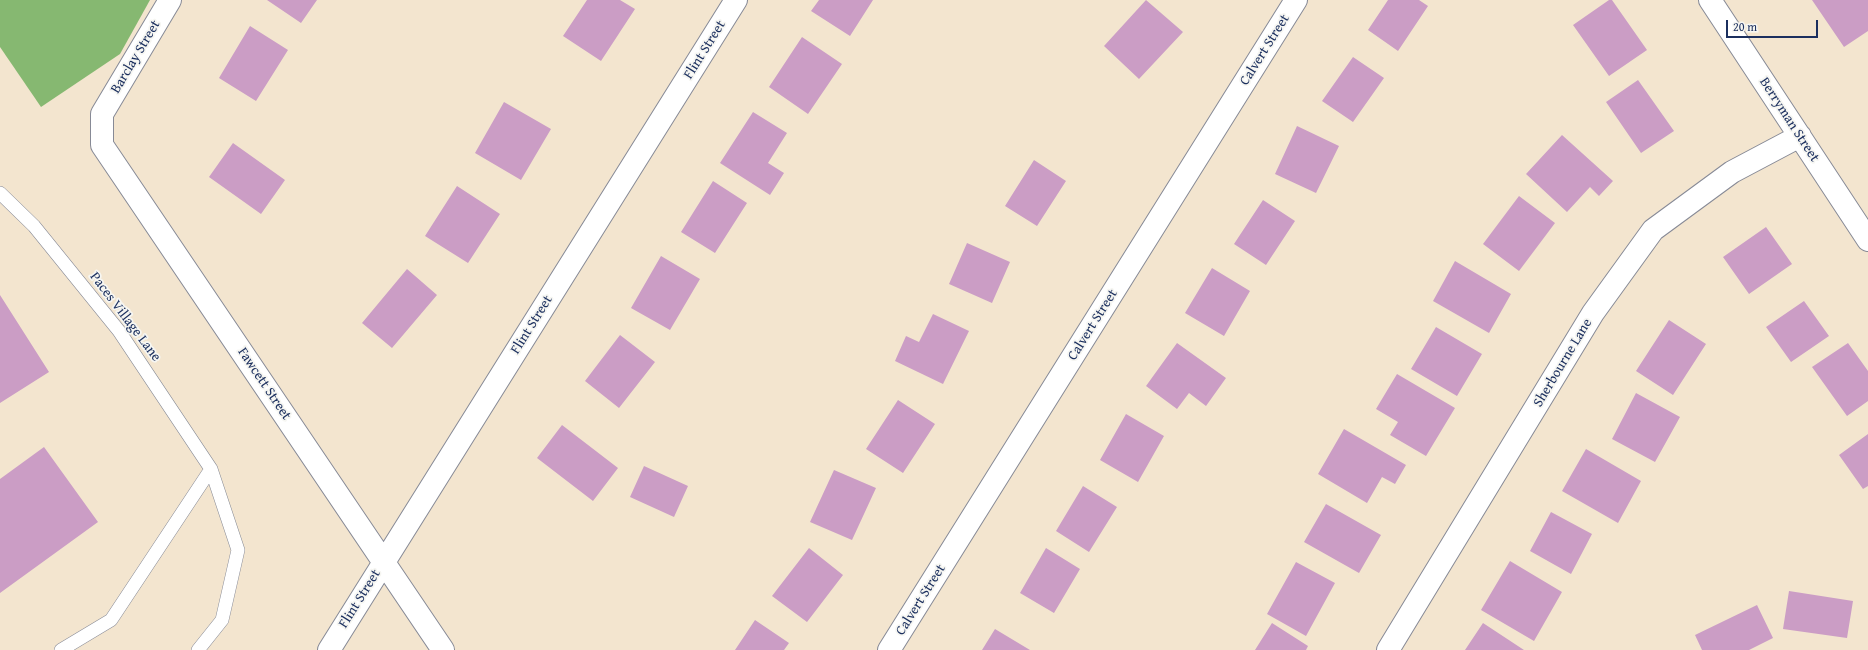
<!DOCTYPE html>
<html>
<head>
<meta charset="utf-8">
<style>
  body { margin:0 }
  #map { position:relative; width:1868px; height:650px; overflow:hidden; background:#f3e5cf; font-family:"Gentium Book Plus",serif }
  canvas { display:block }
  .scale { position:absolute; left:1726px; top:20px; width:92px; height:18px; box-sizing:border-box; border:2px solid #1b2f5e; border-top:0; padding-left:5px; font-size:12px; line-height:14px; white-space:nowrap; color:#1b2f5e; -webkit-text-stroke:3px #f6f6f2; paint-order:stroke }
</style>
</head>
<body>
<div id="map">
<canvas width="1868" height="650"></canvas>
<div class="scale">20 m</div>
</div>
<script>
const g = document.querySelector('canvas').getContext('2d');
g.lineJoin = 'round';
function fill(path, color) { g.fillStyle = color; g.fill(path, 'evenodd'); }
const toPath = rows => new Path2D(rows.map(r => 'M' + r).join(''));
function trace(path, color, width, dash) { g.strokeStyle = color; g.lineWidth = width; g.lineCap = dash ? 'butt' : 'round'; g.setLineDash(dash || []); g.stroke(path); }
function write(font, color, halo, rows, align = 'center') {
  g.font = font + ' "Gentium Book Plus",serif'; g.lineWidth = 3.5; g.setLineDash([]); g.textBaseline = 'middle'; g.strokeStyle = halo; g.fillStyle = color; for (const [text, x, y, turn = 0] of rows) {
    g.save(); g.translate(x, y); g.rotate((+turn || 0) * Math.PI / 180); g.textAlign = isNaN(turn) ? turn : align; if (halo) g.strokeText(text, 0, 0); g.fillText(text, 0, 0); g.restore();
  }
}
fill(toPath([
  [0,0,150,0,120,54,41,107,0,47]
]), '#86b871');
fill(toPath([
  [267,0,317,0,301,23],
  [587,0,620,0,635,9,601,61,563,36],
  [819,0,873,0,850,36,811,11],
  [1146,0,1183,32,1139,79,1104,46],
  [1388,0,1419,0,1428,6,1398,51,1368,30],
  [1609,0,1612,0,1647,50,1609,76,1573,25],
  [1812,0,1868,0,1868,31,1844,47],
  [250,26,288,50,256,101,219,78],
  [802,37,842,64,808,114,769,87],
  [1353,57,1384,78,1353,122,1322,101],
  [1638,80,1674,131,1641,153,1606,102],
  [504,102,551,129,521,180,475,153],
  [753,112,787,133,768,163,784,173,770,195,720,163],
  [1297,126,1339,146,1316,193,1275,174],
  [1562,135,1613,181,1599,196,1590,187,1567,212,1526,174],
  [233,143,285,180,261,214,209,177],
  [1034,160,1066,181,1037,226,1005,206],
  [713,181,747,203,715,253,681,232],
  [457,186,500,214,468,263,425,236],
  [1519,196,1555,223,1519,271,1483,244],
  [1263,200,1295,221,1266,265,1234,244],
  [1766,227,1792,264,1749,294,1723,257],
  [967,243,1010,262,992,303,949,284],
  [661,256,700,279,670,330,631,308],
  [1455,261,1511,294,1489,333,1433,301],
  [1212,268,1250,291,1224,336,1185,313],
  [407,269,437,295,392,348,362,323],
  [0,295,49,372,0,403],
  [1804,301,1829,336,1791,362,1766,327],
  [933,314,969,331,943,384,895,361,906,336,919,342],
  [1669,320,1706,344,1673,395,1636,371],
  [1436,327,1482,354,1457,396,1411,369],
  [620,335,655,362,619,408,585,381],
  [1177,343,1226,378,1206,406,1189,393,1177,409,1146,386],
  [1848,343,1868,371,1868,401,1847,416,1812,367],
  [1397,374,1455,408,1426,456,1390,435,1398,422,1376,409],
  [1636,393,1680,417,1655,462,1612,439],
  [898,400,935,424,903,473,866,449],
  [1126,414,1164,436,1138,482,1100,460],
  [562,425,618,468,593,501,537,458],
  [1344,429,1406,465,1395,484,1382,477,1367,503,1318,474],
  [1868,434,1868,486,1863,489,1839,455],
  [44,447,98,522,0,593,0,479],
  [1586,449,1641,481,1618,523,1562,491],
  [644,466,688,486,674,517,630,497],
  [834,470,876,488,852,540,810,522],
  [1083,486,1117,507,1089,552,1056,531],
  [1326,504,1381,535,1359,573,1304,542],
  [1551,512,1592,534,1571,574,1530,551],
  [809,548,843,575,807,622,772,596],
  [1046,548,1080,569,1054,613,1020,593],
  [1510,561,1562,592,1534,641,1481,610],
  [1296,562,1335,583,1306,636,1267,614],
  [1789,591,1853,601,1847,638,1783,629],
  [1757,605,1773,638,1749,650,1702,650,1695,635],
  [755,620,789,643,784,650,735,650],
  [1272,623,1308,646,1306,650,1255,650],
  [1483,623,1524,650,1465,650],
  [995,629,1030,650,982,650]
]), '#cb9dc5');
const lane = toPath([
  [0,193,34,226,119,331,211,469,238,550,222,620,198,650],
  [61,650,111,620,211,469]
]);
const street = toPath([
  [170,0,102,114,102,145,443,650],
  [1710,0,1868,240],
  [329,650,736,0],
  [889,650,1296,0],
  [1388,650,1593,313,1653,230,1732,172,1800,136]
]);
trace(lane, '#878a96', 14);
trace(street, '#878a96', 24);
trace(lane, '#fff', 13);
trace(street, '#fff', 22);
write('14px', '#1b2f5e', '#f6f6f2', [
  ["Flint Street",705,50,-58],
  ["Calvert Street",1265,50,-58],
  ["Barclay Street",136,57,-59],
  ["Berryman Street",1789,120,57],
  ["Paces Village Lane",125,317,53],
  ["Flint Street",532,325,-58],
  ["Calvert Street",1093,325,-58],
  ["Sherbourne Lane",1563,363,-59],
  ["Fawcett Street",264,384,56],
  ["Flint Street",360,599,-58],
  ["Calvert Street",921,600,-58]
]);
</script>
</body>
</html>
